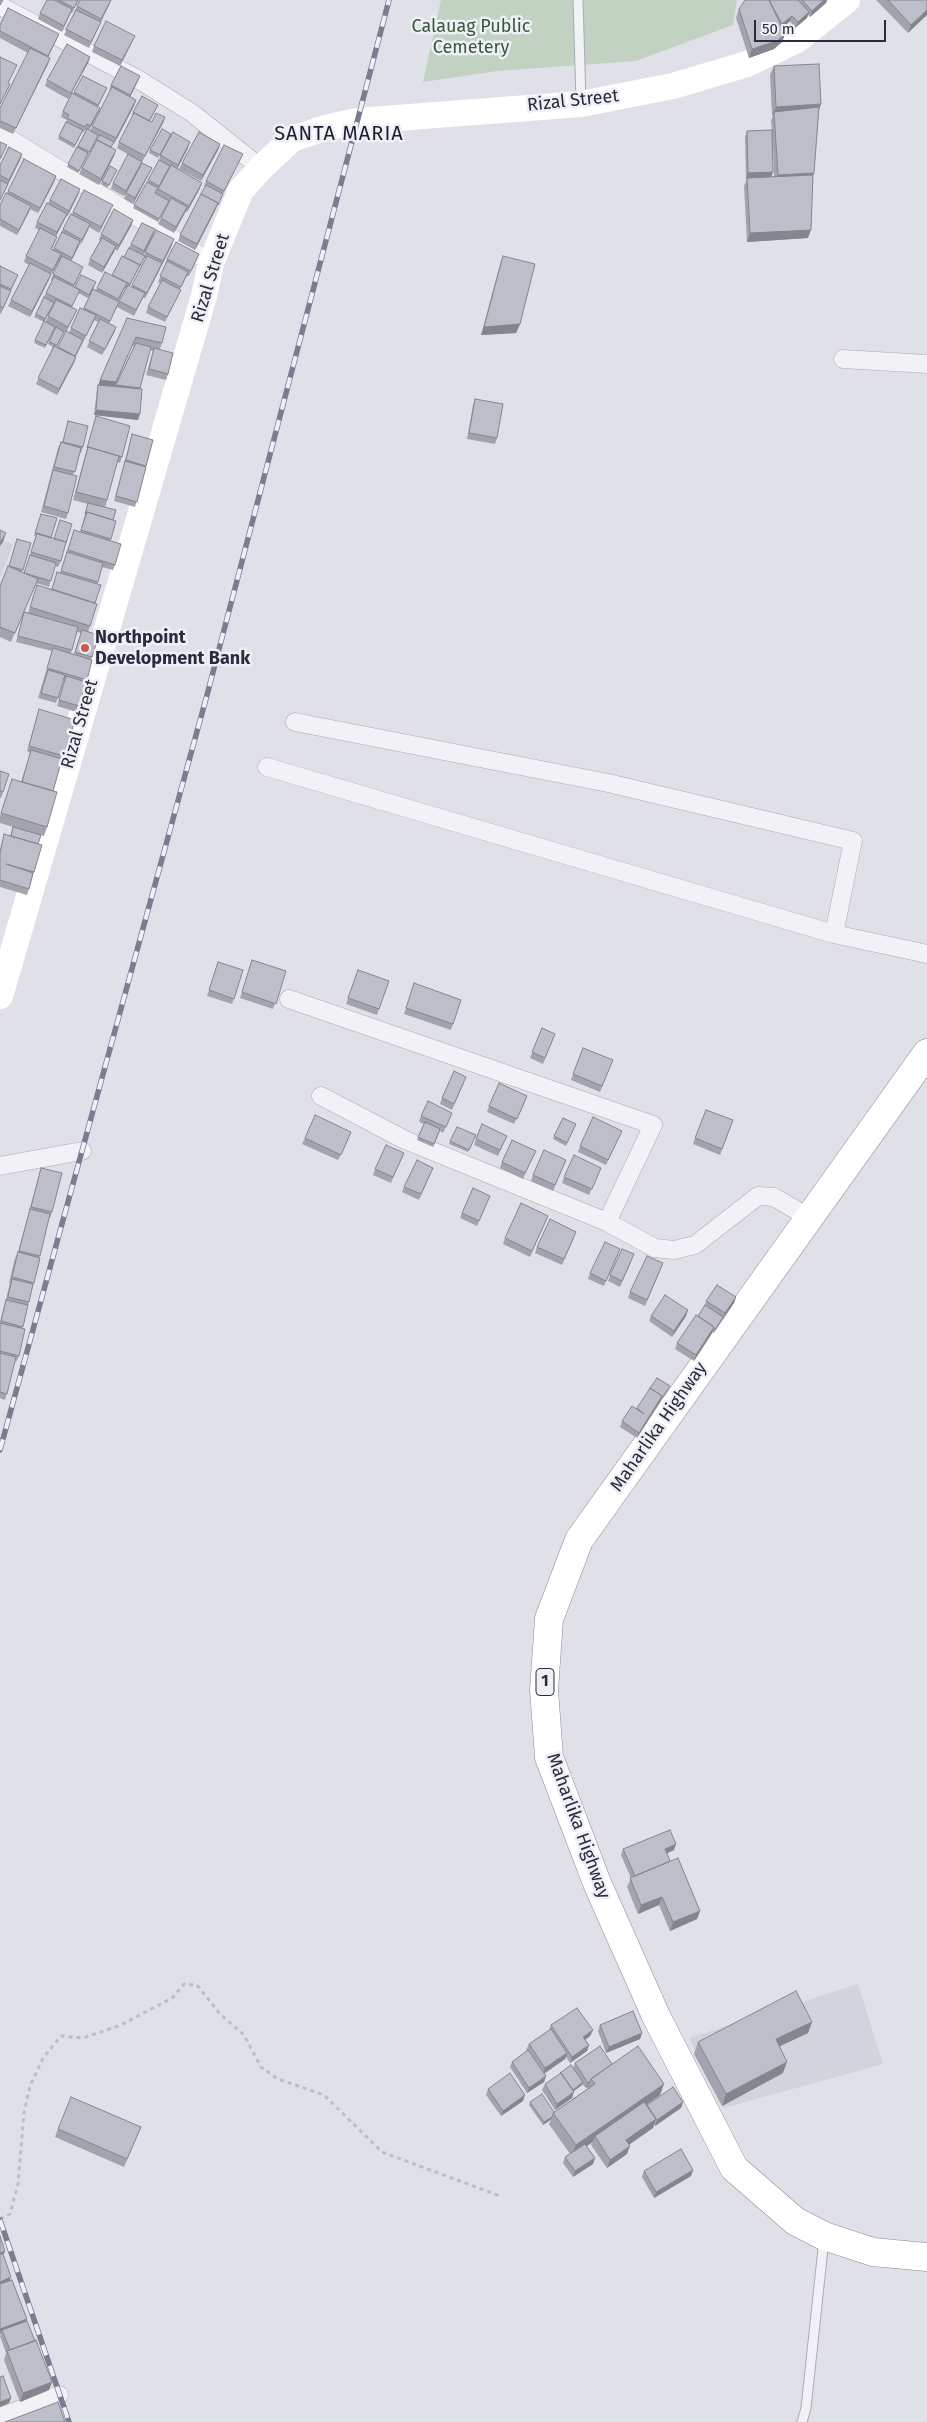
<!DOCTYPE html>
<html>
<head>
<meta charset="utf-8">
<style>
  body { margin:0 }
  #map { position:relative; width:927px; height:2422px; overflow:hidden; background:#e0e1e8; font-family:"Fira Sans",sans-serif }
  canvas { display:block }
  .scale { position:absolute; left:754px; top:20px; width:132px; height:22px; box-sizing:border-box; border:2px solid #292b3e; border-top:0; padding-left:6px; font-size:15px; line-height:18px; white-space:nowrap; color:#292b3e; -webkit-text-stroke:4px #eff0f6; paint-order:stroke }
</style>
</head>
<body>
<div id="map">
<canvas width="927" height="2422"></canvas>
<div class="scale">50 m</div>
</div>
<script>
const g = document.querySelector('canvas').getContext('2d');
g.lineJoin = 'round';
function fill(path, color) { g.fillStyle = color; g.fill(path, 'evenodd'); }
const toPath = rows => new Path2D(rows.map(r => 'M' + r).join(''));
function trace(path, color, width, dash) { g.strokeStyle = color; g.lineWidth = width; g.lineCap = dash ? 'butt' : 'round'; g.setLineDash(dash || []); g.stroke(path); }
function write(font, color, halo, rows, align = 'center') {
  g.font = font + ' "Fira Sans",sans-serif'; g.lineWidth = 5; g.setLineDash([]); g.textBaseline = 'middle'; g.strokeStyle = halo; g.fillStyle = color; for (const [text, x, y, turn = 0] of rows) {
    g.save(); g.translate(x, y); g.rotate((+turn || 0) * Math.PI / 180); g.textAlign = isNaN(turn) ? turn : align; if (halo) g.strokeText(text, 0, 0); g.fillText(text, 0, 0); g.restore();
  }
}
fill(toPath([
  [0,538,13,545,0,578],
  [858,1984,883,2064,724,2108,689,2038]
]), '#d2d3dd');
fill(toPath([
  [441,0,737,0,733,25,636,61,497,71,423,82]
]), '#c1d1c2');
const lane = toPath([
  [578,0,581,101],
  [802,2422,806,2408,824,2239]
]);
const street = toPath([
  [4,8,141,81,192,113,261,168],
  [0,133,207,260],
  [843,359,927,364],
  [295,722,608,783,853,841,834,934],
  [267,767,834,934,927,954],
  [289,999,653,1125,607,1222],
  [321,1096,405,1140,607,1222,655,1248,674,1250,695,1245,758,1196,774,1197,808,1217],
  [0,1166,82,1151],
  [0,2417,59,2395]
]);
const highway = toPath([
  [927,1053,579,1540,549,1619,544,1690,549,1757,597,1883,656,2016,734,2168,795,2221,824,2236,873,2252,927,2257]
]);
trace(lane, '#a9aab5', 11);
trace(street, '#a9aab5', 19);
trace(highway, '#888a9e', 29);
trace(toPath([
  [0,2219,10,2214,18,2184,24,2113,30,2086,43,2058,61,2036,83,2038,121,2025,172,1998,184,1984,197,1985,220,2014,244,2035,261,2067,278,2079,324,2095,382,2152,500,2196]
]), '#bebec6', 3, [4, 4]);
trace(lane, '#f2f2f6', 9);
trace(street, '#f2f2f6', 18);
trace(toPath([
  [0,996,204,296,211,263,241,190,261,168,292,139,325,128,357,121,581,104,673,86,747,64,797,40,847,0]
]), '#fff', 26);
trace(highway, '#fff', 28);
const rail = toPath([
  [0,1450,207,695,389,0],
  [0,2220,69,2422]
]);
trace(rail, '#7a7c91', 5.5);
trace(rail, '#eff0f6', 4, [11]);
fill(toPath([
  [56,0,79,0,72,13,71,13,62,32,38,19,40,13],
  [799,0,827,0,826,3,810,17,808,15,807,18,795,28,790,21,782,28,785,34,782,42,774,49,749,58,736,18,739,9],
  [876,0,927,0,908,33],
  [110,3,89,48,64,35,77,6],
  [0,25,59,34,48,58,50,58,48,64,13,134,0,128,0,108,28,53,0,38],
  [135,36,120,66,92,52,94,46],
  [90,57,88,63,68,99,45,86,47,80],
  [774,66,819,111,813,175,808,238,747,242,744,186,747,179,746,179,745,137,747,131,772,130,771,121,773,115,772,115,770,75],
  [773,143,774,177,772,177],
  [83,76,107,88,98,107,100,108,89,130,90,131,110,91,109,91,111,85,140,76,130,96,136,100,134,106,114,144,113,143,111,148,114,156,99,185,79,174,82,168,99,136,98,136,78,173,67,167,86,130,85,130,83,133,82,132,74,148,58,139,67,120,61,117,63,111],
  [158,105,150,121,152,122,165,117,163,123,142,162,117,148,119,142,133,116,132,115,133,112],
  [171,134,158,158,149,153,150,150],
  [188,148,177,169,200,188,187,212,185,211,174,233,158,224,161,218,169,203,168,202,158,222,133,208,159,161,160,155],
  [218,150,201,181,179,169,182,163],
  [22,154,20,160,0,201,0,165],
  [240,160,195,250,178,241,180,235,205,187,204,187,206,181],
  [142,162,140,168,124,196,111,189,113,183],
  [117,170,107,188,101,184,102,181],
  [149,174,133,204,124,199,126,193],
  [56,176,54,182,38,213,30,209,17,235,0,226,0,205,8,191],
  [78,195,67,217,66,216,56,236,55,242,52,249,53,250,63,229,73,212,110,211,99,233,89,227,71,261,83,267,74,287,75,287,95,285,88,298,78,293,72,307,77,310,67,331,69,333,71,328,83,309,93,289,96,290,105,272,112,276,122,256,124,257,131,244,153,235,143,255,144,256,145,252,172,245,145,298,143,298,134,316,117,307,109,324,116,327,114,333,102,355,87,347,98,322,94,320,57,395,36,384,53,347,48,344,56,328,55,327,45,348,34,343,44,322,34,317,52,281,51,280,53,274,61,259,60,259,50,276,30,317,8,306,11,300,29,265,24,262,26,256,39,230,35,228,37,222,50,200],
  [144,258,146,259,132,287,130,286],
  [125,288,126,289,119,302,118,302],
  [54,303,54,304,46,321,45,321],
  [64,332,66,332,58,348,57,347],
  [133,220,131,226,117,251,115,249,102,273,88,265,90,259,100,241,99,240,101,234],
  [199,254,189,276,187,276,180,289,178,296,165,322,146,313,148,307,161,284,158,282,166,265,167,259],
  [503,256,520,324,516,333,481,335,500,264],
  [0,266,18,275,1,314,0,313],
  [127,318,162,343,160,349,168,374,166,380,146,375,153,351,150,350,140,389,138,420,94,415,97,389],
  [132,346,134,346,116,387,115,386],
  [475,399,497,438,495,444,467,439,473,405],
  [96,416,122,457,120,463,117,462,105,508,113,520,116,521,110,541,115,565,113,570,102,567,97,584,95,603,97,604,88,632,99,635,91,660,92,660,76,712,57,706,65,680,63,679,56,703,38,698,52,651,16,642,24,612,28,613,37,585,51,589,60,573,72,536,80,532,88,504,73,500],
  [77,632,81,633,74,654,71,653],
  [68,421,83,447,81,453,80,453,73,475,68,513,66,519,41,512,58,448,61,442,62,443],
  [132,434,153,440,135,507,114,501],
  [41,514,61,561,58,567,55,566,49,587,36,583,11,642,0,637,0,586,8,566,31,543,22,572,24,573,36,536,34,536],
  [39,709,64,756,62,762,61,762,53,791,47,827,44,836,41,835,38,844,34,872,27,895,0,887,0,850,4,834,10,836,13,827,0,823,0,816,12,779,21,782,30,753,27,751],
  [0,771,3,792,1,798,0,798],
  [252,960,286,971,273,1009,240,998],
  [218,962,243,970,232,1004,207,996],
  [358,970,389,981,377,1015,346,1004],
  [414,983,461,1000,451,1030,404,1014],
  [542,1028,555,1034,543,1064,530,1058],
  [583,1048,613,1060,600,1092,571,1080],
  [464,1083,452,1110,440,1104,442,1098],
  [525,1102,514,1124,487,1112,489,1106],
  [706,1110,733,1120,720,1155,693,1144],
  [421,1116,450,1118,443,1133,440,1131,433,1147,417,1140,424,1124,419,1122],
  [563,1118,576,1124,566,1146,553,1139],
  [457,1127,476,1135,468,1152,449,1144],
  [622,1131,606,1165,578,1152,580,1146],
  [507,1136,498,1156,474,1145,476,1139],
  [305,1138,349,1138,338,1160,302,1144],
  [404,1153,391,1183,373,1175,375,1169],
  [533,1157,523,1179,500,1168,502,1162],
  [566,1160,553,1191,531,1181,533,1175],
  [41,1168,52,1212,50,1218,49,1218,39,1257,40,1258,22,1329,19,1356,16,1362,15,1361,5,1400,0,1398,0,1322,10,1283,9,1283,15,1258,18,1252,28,1215],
  [601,1168,589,1195,562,1183,564,1177],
  [431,1173,419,1200,402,1192,404,1187],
  [490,1196,477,1226,460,1218,462,1213],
  [546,1221,530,1257,503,1244,505,1238],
  [574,1238,562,1265,535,1253,537,1247],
  [618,1254,604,1286,588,1279,590,1273],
  [632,1260,620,1287,608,1281,610,1275],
  [661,1269,645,1306,628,1298,630,1292],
  [736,1297,734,1303,714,1333,713,1332,694,1361,675,1349,677,1343,698,1316,705,1305,706,1301],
  [688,1310,686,1316,672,1337,649,1321,651,1316],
  [669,1389,661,1401,637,1438,620,1427,622,1421,637,1408],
  [623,1849,674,1850,667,1853,670,1861,700,1911,697,1919,670,1931,659,1905,638,1914,627,1887,631,1878,621,1855],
  [812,2022,808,2033,779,2046,783,2073,722,2106,694,2054,698,2042],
  [551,2025,593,2030,590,2036,585,2040,587,2051,570,2063,566,2057,565,2059,544,2074,546,2076,544,2082,527,2093,510,2067,512,2062,527,2051,526,2050,529,2044,549,2030],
  [600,2025,642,2033,640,2039,606,2053,598,2031],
  [575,2063,612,2064,660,2095,646,2105,647,2106,647,2105,683,2102,681,2108,655,2126,654,2124,653,2128,629,2144,627,2154,607,2168,591,2145,593,2142,587,2146,595,2158,593,2164,573,2177,563,2163,565,2157,570,2154,549,2124,551,2120,543,2125,529,2105,530,2102,554,2112,587,2089,588,2087,586,2088,582,2084,582,2085,574,2091,572,2098,555,2110,542,2090,545,2084,573,2068],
  [488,2089,523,2101,501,2116,486,2095],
  [141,2127,124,2167,55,2137,58,2129],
  [693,2170,691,2176,654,2198,642,2177,644,2171],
  [0,2236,3,2256,10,2280,26,2321,35,2341,52,2382,49,2390,20,2402,4,2360,6,2353,0,2336,1,2334,0,2334]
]), '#a3a3ae');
fill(toPath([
  [111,0,110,3,99,24,101,19],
  [824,0,827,0,826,3,810,17,812,11],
  [927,10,927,15,908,33,911,25],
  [809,12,807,18,795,28,798,22],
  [792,16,790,21,780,30,782,24],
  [785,34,782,42,774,49,749,58,752,49],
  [135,36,120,66,122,60],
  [90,57,88,63,68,99,71,93],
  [50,58,48,64,13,134,16,128],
  [140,76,138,81,128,101,130,95],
  [136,100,134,106,114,144,116,138],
  [821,104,818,113,774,112,773,115,772,115,776,107],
  [100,108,98,113,88,132,90,126],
  [165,117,163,123,142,162,145,156],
  [190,142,188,148,176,171,178,165],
  [220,144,218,150,201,181,203,175],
  [116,150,114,156,99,185,101,179],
  [22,154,20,160,7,186,9,180],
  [142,162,140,168,124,196,126,191],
  [152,168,149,174,133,204,135,198],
  [773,172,771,178,746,179,748,173],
  [814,173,810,181,775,183,778,175],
  [56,176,54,182,38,213,40,208],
  [202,183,200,188,187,212,189,206],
  [80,189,78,195,67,217,69,211],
  [218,203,216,209,195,250,197,244],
  [113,205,99,233,101,227],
  [31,206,29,212,17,235,19,230],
  [187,207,185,213,174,233,176,227],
  [67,214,65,219,55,238,57,232],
  [133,220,131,226,117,251,119,245],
  [90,224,88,230,80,246,82,240],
  [155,229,153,235,142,257,144,251],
  [811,230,808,238,747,242,750,233],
  [174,239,172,245,161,267,163,261],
  [80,241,78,247,70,264,72,258],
  [116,246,114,252,102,273,104,267],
  [61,254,59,260,51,276,53,270],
  [162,263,160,269,145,298,147,293],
  [51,274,49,280,30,317,32,311],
  [96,315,94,321,83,342,86,336],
  [520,324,516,333,481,335,484,327],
  [116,327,114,333,102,355],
  [136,337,113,391,98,385,97,389,100,380],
  [76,357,74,363,57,395,59,389],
  [116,385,140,388,138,393,114,391],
  [96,410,140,414,138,420,94,415],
  [6,533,3,542,0,546,0,543],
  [736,1297,734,1303,723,1319,725,1313],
  [688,1310,686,1316,672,1337,674,1331],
  [714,1327,712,1333,694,1361,696,1355],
  [662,1396,660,1402,637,1438,639,1433],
  [676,1844,674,1850,663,1855,665,1849],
  [662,1897,659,1905,638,1914,641,1905],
  [700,1911,697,1919,670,1931,673,1922],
  [812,2022,808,2033,772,2050,776,2039],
  [593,2030,590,2036,581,2043,583,2037],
  [642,2033,640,2039,606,2053,609,2047],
  [589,2045,587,2051,570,2063,572,2057],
  [567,2053,565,2059,543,2074,545,2068],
  [787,2062,783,2073,722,2106,726,2094],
  [546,2076,544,2082,527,2093,529,2088],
  [590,2081,588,2087,586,2088,588,2083],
  [583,2082,582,2085,570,2094,571,2091],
  [664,2084,660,2095,596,2139,595,2136,593,2142,571,2156,576,2145],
  [574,2092,572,2098,555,2110,557,2104],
  [525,2095,523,2101,501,2116,503,2111],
  [683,2102,681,2108,655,2126,657,2120],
  [552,2117,551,2119,543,2125,544,2122],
  [656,2119,653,2128,623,2149,626,2140],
  [630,2146,627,2154,607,2168,610,2160],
  [595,2158,593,2164,573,2177,575,2171],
  [693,2170,691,2176,654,2198,656,2192],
  [5,2251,3,2256,0,2258,0,2253],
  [11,2277,9,2283,0,2287,0,2282],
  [27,2319,24,2325,2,2330,0,2334,0,2329],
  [52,2382,49,2390,20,2402,23,2393],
  [11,2398,9,2403,0,2407,0,2402]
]), '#84858d');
const building = toPath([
  [0,0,3,0,0,5,0,0],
  [47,0,54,0,72,9,64,26,40,13,47,0],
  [59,0,78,0,74,8,59,0],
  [80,0,111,0,101,19,77,6,80,0],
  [745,0,769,0,785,34,777,41,752,49,739,9,745,0],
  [769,0,798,0,809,12,798,22,792,16,782,24,769,0],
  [802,0,824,0,812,11,802,0],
  [888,0,927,0,927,10,911,25,888,0],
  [8,8,59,34,48,56,0,31,0,25,8,8],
  [76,10,101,22,91,42,66,29,76,10],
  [106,21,135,36,122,60,94,46,106,21],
  [67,44,90,57,71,93,47,80,67,44],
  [30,48,50,58,16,128,0,121,0,108,30,48],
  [0,57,17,65,8,83,10,84,0,104,0,57],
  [819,64,821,104,776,107,774,66,819,64],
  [121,66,140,76,130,95,111,85,121,66],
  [83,76,107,88,98,105,74,92,83,76],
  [112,87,136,100,116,138,92,126,112,87],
  [72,93,100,108,90,126,87,124,85,127,67,118,69,115,63,111,72,93],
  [142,96,158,105,149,121,133,112,142,96],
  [819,107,814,173,778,175,774,112,819,107],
  [134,113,152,122,156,113,165,117,145,156,119,142,134,113],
  [66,122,83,130,75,145,59,136,66,122],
  [87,129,98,135,90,152,78,146,87,129],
  [162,129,171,134,160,155,150,150,162,129],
  [772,130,773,172,748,173,747,131,772,130],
  [173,132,190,142,178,165,160,155,173,132],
  [199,132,220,144,203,175,182,163,199,132],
  [100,135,114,142,111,147,97,140,100,135],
  [97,140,116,150,101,179,82,168,97,140],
  [0,142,7,145,0,159,0,142],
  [224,145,243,154,224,191,206,181,224,145],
  [9,147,22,154,9,180,0,175,0,165,9,147],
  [77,147,88,153,79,171,68,164,77,147],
  [128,154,142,162,126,191,113,183,128,154],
  [24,159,56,176,40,208,8,191,24,159],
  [159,160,170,166,159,186,148,180,159,160],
  [142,163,152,168,135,198,126,193,142,163],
  [171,165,202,183,189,206,158,189,171,165],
  [110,166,117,170,109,185,102,181,110,166],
  [813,175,811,230,750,233,747,178,813,175],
  [61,179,80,189,69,211,50,200,61,179],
  [0,180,8,184,0,200,0,180],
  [147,182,158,188,155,193,169,201,159,219,134,205,147,182],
  [206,185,223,194,218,205,218,203,201,194,206,185],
  [84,190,113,205,101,227,73,212,84,190],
  [6,193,31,206,19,230,0,219,0,205,6,193],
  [201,194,218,203,197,244,180,235,201,194],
  [171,198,187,207,176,227,161,218,171,198],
  [47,203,67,214,57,232,37,222,47,203],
  [114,209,133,220,119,245,101,234,114,209],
  [71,214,90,224,82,240,63,229,71,214],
  [142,223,155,229,144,251,131,244,142,223],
  [40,228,57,237,51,249,61,254,53,270,26,256,40,228],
  [156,230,174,239,163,261,145,252,156,230],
  [62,232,80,241,72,258,54,248,62,232],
  [102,238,116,246,104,267,90,259,102,238],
  [176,242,199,254,191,271,167,259,176,242],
  [129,248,145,256,140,266,140,265,124,257,129,248],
  [62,256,83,267,74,285,53,274,62,256],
  [122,256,140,265,130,284,112,275,122,256],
  [147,256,162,263,147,293,132,285,147,256],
  [503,256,535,264,520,324,484,327,503,256],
  [167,261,188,272,181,287,160,276,167,261],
  [30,263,51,274,32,311,11,300,30,263],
  [0,266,18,275,11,289,0,284,0,266],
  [105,272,127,283,118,299,97,288,105,272],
  [81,275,96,282,89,295,75,287,81,275],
  [54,277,80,290,72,306,46,293,54,277],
  [162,280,181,290,167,317,148,307,162,280],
  [128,285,145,293,136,310,119,301,128,285],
  [0,286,11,291,3,308,0,306,0,286],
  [93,289,119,302,110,321,84,308,93,289],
  [44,297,54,303,45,319,36,314,44,297],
  [56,300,77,310,68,327,48,316,56,300],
  [80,308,96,315,86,336,71,328,80,308],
  [127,318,166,327,162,343,136,337,116,382,100,380,127,318],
  [100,319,116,327,105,349,89,341,100,319],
  [44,321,55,327,46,345,35,340,44,321],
  [56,327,64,332,57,345,49,342,56,327],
  [66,331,83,340,75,356,58,347,66,331],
  [136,343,151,347,140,388,116,385,136,343],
  [54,346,76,357,59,389,38,378,54,346],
  [154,348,173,353,168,374,149,369,154,348],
  [98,385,142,389,140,414,96,410,98,385],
  [475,399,503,404,497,438,469,433,475,399],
  [96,416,130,426,122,457,119,456,88,447,87,448,96,416],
  [68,421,88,426,83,447,63,442,68,421],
  [132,434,153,440,146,466,126,460,132,434],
  [61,442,81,448,75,472,54,467,61,442],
  [88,447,119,456,107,500,76,492,88,447],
  [125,461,146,467,137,502,116,496,125,461],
  [53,470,77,476,68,513,44,506,53,470],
  [88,503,116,510,113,520,87,512,86,514,85,514,88,503],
  [87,512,116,521,111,539,81,530,87,512],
  [41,514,57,518,51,538,35,533,41,514],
  [60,520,72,524,66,543,66,542,54,539,60,520],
  [0,530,6,533,0,543,0,530],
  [74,530,121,544,115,565,68,550,74,530],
  [37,533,66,542,61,561,31,552,37,533],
  [17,539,31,543,23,570,9,566,17,539],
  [67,552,103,563,98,582,61,571,67,552],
  [30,555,56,563,51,581,24,573,30,555],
  [8,566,38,579,15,633,0,627,0,586,8,566],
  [57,572,101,585,95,603,52,589,57,572],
  [37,585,97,604,90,626,30,607,37,585],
  [24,612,78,627,72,650,18,636,24,612],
  [82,630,99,635,92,657,75,652,82,630],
  [53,648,92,660,87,680,47,668,53,648],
  [48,670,65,675,58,698,41,693,48,670],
  [66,676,86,682,79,706,59,700,66,676],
  [39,709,75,720,64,756,29,746,39,709],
  [31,750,62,759,53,791,22,782,31,750],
  [0,771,9,774,3,792,0,791,0,771],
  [12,779,57,792,47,827,1,813,12,779],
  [13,827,41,835,38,844,11,836,13,827],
  [4,834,42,845,34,872,6,864,33,873,29,889,0,880,0,853,4,834],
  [252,960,286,971,276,1004,242,992,252,960],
  [218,962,243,970,234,999,209,990,218,962],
  [358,970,389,981,379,1009,348,998,358,970],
  [414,983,461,1000,453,1024,406,1008,414,983],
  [542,1028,555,1034,545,1058,532,1052,542,1028],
  [583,1048,613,1060,602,1086,573,1074,583,1048],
  [454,1071,466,1077,454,1104,442,1098,454,1071],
  [499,1083,527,1096,517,1119,489,1106,499,1083],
  [428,1101,452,1113,446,1127,421,1116,428,1101],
  [706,1110,733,1120,722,1149,695,1138,706,1110],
  [315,1115,351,1132,341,1155,305,1138,315,1115],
  [593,1117,622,1131,608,1160,580,1146,593,1117],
  [563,1118,576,1124,567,1143,554,1136,563,1118],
  [425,1122,440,1129,434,1144,418,1137,425,1122],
  [482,1124,507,1136,500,1150,476,1139,482,1124],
  [457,1127,476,1135,469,1150,450,1141,457,1127],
  [512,1140,536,1151,525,1173,502,1162,512,1140],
  [386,1145,404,1153,393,1177,375,1169,386,1145],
  [544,1150,566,1160,555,1185,533,1175,544,1150],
  [574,1155,601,1168,592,1189,564,1177,574,1155],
  [417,1160,433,1168,421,1194,404,1187,417,1160],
  [41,1168,62,1173,52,1212,31,1207,41,1168],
  [473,1188,490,1196,479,1221,462,1213,473,1188],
  [521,1203,548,1216,532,1251,505,1238,521,1203],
  [30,1209,50,1214,40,1256,19,1251,30,1209],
  [550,1219,576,1232,564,1259,537,1247,550,1219],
  [605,1242,620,1249,606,1281,590,1273,605,1242],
  [622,1249,634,1254,622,1281,610,1275,622,1249],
  [18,1252,40,1258,34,1283,12,1277,18,1252],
  [647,1256,663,1263,647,1300,630,1292,647,1256],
  [12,1279,33,1284,29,1302,8,1297,12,1279],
  [717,1285,736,1297,725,1313,706,1301,717,1285],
  [665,1295,688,1310,674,1331,651,1316,665,1295],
  [6,1300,28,1305,23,1327,1,1321,6,1300],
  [705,1305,723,1317,715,1330,714,1329,714,1327,698,1316,705,1305],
  [696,1315,714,1327,696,1355,677,1343,696,1315],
  [0,1323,25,1329,19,1356,0,1351,0,1323],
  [0,1353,16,1357,7,1394,0,1392,0,1353],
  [657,1378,670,1386,662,1398,661,1397,662,1396,650,1388,657,1378],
  [650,1388,662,1396,639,1433,622,1421,632,1406,644,1414,637,1408,650,1388],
  [670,1830,676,1844,665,1849,670,1861,635,1876,623,1849,670,1830],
  [678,1858,700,1911,673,1922,662,1897,641,1905,630,1878,678,1858],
  [796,1991,812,2022,776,2039,787,2062,726,2094,698,2042,796,1991],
  [577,2008,593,2030,583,2037,589,2045,572,2057,551,2025,577,2008],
  [633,2011,642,2033,609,2047,600,2025,633,2011],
  [551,2029,567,2053,545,2068,529,2044,551,2029],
  [600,2046,612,2064,591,2079,590,2081,588,2083,575,2063,600,2046],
  [638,2046,664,2084,576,2145,553,2113,595,2084,591,2079,638,2046],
  [528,2050,546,2076,529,2088,512,2062,528,2050],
  [571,2065,583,2082,573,2090,561,2073,560,2073,571,2065],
  [510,2073,525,2095,503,2111,488,2089,510,2073],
  [561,2073,574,2092,557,2104,545,2084,561,2073],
  [673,2087,683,2102,657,2120,647,2105,673,2087],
  [542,2094,554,2112,552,2117,544,2122,530,2102,542,2094],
  [71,2097,141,2127,127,2159,58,2129,71,2097],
  [644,2102,656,2119,626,2140,630,2146,610,2160,595,2136,644,2102],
  [585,2144,595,2158,575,2171,565,2157,585,2144],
  [681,2149,693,2170,656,2192,644,2171,681,2149],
  [0,2236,5,2251,0,2253,0,2236],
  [0,2254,3,2254,11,2277,0,2282,0,2254],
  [12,2280,27,2319,0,2329,0,2284,12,2280],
  [27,2321,35,2341,10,2350,2,2330,27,2321],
  [36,2340,52,2382,23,2393,7,2351,36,2340],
  [3,2376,11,2398,0,2402,0,2377,3,2376],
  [58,2402,65,2422,5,2422,58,2402]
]);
fill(building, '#bdbeca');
trace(building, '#84858d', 1);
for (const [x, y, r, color] of [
  [85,648,5,"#c75c4b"]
]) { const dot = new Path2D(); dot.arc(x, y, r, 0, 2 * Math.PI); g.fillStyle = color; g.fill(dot); trace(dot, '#eff0f6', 2); }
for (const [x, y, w] of [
  [545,1682,18]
]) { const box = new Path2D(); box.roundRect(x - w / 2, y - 13.5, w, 27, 4); g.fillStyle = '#eff0f6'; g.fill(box); trace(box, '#292b3e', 1); }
write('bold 16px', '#292b3e', null, [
  ["1",545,1682]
]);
write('18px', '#37593b', '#eff0f6', [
  ["Calauag Public",471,27],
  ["Cemetery",471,48]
]);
write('18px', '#292b3e', '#eff0f6', [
  ["Rizal Street",573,101,-6],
  ["Rizal Street",211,278,-73],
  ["Rizal Street",80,724,-74],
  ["Maharlika Highway",659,1427,-55],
  ["Maharlika Highway",578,1826,70]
]);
write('bold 18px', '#292b3e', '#eff0f6', [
  ["Northpoint",95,638],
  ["Development Bank",95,659]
], 'left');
g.letterSpacing = '1px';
write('20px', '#1b1c2f', '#eff0f6', [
  ["SANTA MARIA",339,134]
]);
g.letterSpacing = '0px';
</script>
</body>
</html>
